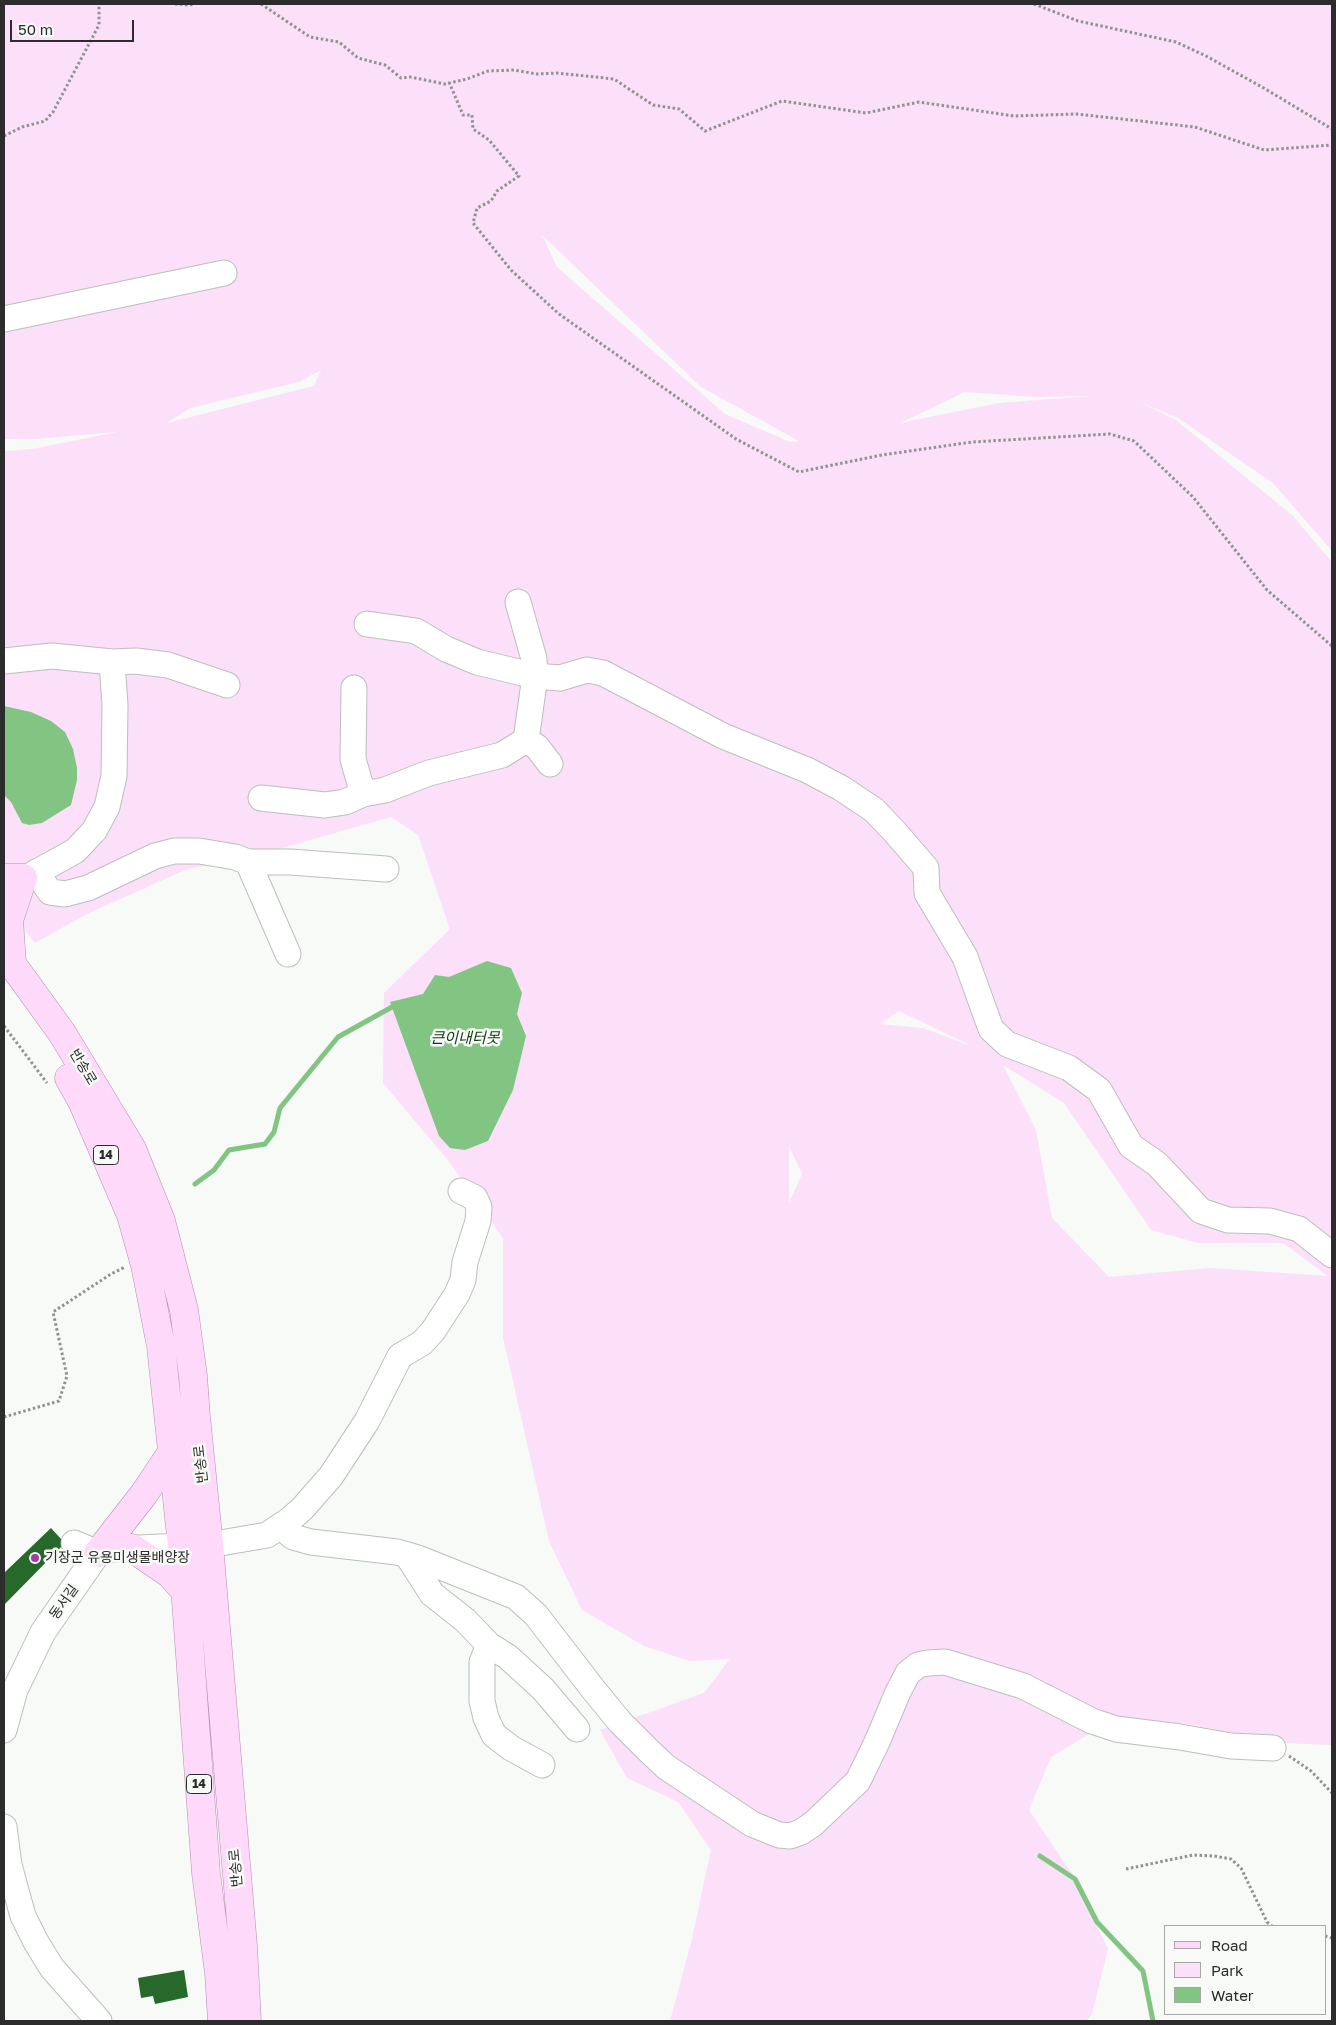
<!DOCTYPE html>
<html>
<head>
<meta charset="utf-8">
<style>
  body { margin:0 }
  #map { position:relative; width:1336px; height:2025px; overflow:hidden; background:#f7faf6; font-family:"Golos Text",sans-serif }
  canvas { display:block }
  .frame { position:absolute; inset:0; border:5px solid #2b2c2b; pointer-events:none }
  .legend { position:absolute; left:1164px; top:1925px; width:162px; height:90px; box-sizing:border-box; background:#f7faf6; border:1px solid #a5a8a5; margin:0; padding:6px 9px; list-style:none; font-size:15px; color:#2b2c2b }
  .legend li { display:flex; align-items:center; gap:10px; height:25px }
  .legend b { width:25px; border:1px solid #a5a8a5 }
  .scale { position:absolute; left:10px; top:20px; width:124px; height:22px; box-sizing:border-box; border:2px solid #2b2c2b; border-top:0; padding-left:6px; font-size:15px; line-height:18px; white-space:nowrap; color:#2b2c2b; -webkit-text-stroke:4px #f7faf6; paint-order:stroke }
</style>
</head>
<body>
<div id="map">
<canvas width="1336" height="2025"></canvas>
<div class="frame"></div>
<ul class="legend">
<li><b style="height:6px;background:#fed9fa"></b>Road</li>
<li><b style="height:14px;background:#fcdff9"></b>Park</li>
<li><b style="height:14px;background:#82c582"></b>Water</li>
</ul>
<div class="scale">50 m</div>
</div>
<script>
const g = document.querySelector('canvas').getContext('2d');
g.lineJoin = 'round';
function fill(path, color) { g.fillStyle = color; g.fill(path, 'evenodd'); }
const toPath = rows => new Path2D(rows.map(r => 'M' + r).join(''));
function trace(path, color, width, dash) { g.strokeStyle = color; g.lineWidth = width; g.lineCap = dash ? 'butt' : 'round'; g.setLineDash(dash || []); g.stroke(path); }
function write(font, color, halo, rows, align = 'center') {
  g.font = font + ' "Golos Text","Noto Sans KR",sans-serif'; g.lineWidth = 5; g.setLineDash([]); g.textBaseline = 'middle'; g.strokeStyle = halo; g.fillStyle = color; for (const [text, x, y, turn = 0] of rows) {
    g.save(); g.translate(x, y); g.rotate((+turn || 0) * Math.PI / 180); g.textAlign = isNaN(turn) ? turn : align; if (halo) g.strokeText(text, 0, 0); g.fillText(text, 0, 0); g.restore();
  }
}
fill(toPath([
  [4,4,1332,4,1332,551,1273,483,1178,418,1137,401,1176,420,1293,516,1332,562,1332,1745,1283,1743,1183,1723,1109,1722,1051,1757,1029,1810,1072,1874,1108,1949,1092,2014,1086,2021,670,2021,692,1939,711,1850,678,1802,627,1778,600,1730,704,1693,730,1659,689,1661,644,1646,582,1610,549,1541,503,1337,503,1238,447,1159,383,1083,384,993,450,929,418,835,391,817,254,856,185,870,87,914,35,943,4,905,4,451,32,449,117,432,35,439,4,439],
  [542,235,701,387,799,441,790,442,725,414,557,267],
  [321,370,314,386,167,423,190,408,299,382],
  [965,392,1036,397,1091,396,999,403,900,423],
  [899,1011,968,1044,968,1045,923,1028,880,1024],
  [1003,1065,1064,1103,1151,1230,1198,1243,1283,1243,1328,1276,1210,1268,1109,1277,1052,1218,1036,1130],
  [789,1146,802,1174,789,1203]
]), '#fcdff9');
fill(toPath([
  [4,706,31,712,51,721,65,732,73,749,77,768,77,780,71,805,42,823,29,825,22,823,11,802,4,795],
  [487,961,511,968,522,993,517,1014,526,1036,513,1090,488,1141,465,1150,450,1148,439,1136,390,1002,423,994,435,975,449,977]
]), '#82c582');
trace(toPath([
  [195,1184,214,1170,229,1150,265,1144,274,1132,280,1108,338,1037,392,1007],
  [1040,1856,1075,1879,1097,1922,1143,1971,1153,2021]
]), '#82c582', 5);
fill(toPath([
  [51,1528,61,1539,61,1547,4,1605,4,1573],
  [184,1970,188,1997,155,2004,153,1996,141,1998,138,1978]
]), '#27692b');
const minor = toPath([
  [4,319,224,273],
  [367,624,416,631,446,649,477,662,535,676,560,678,587,670,603,673,723,736,807,770,841,788,874,810,895,832,926,868,927,893,965,957,991,1029,1007,1044,1069,1068,1099,1090,1131,1146,1157,1164,1201,1211,1228,1220,1270,1221,1299,1229,1332,1255],
  [4,661,52,656,112,662],
  [354,688,353,759,363,794],
  [526,740,537,747,550,764],
  [261,798,325,805,345,802,363,794,385,790,429,773,502,755,526,740,535,676,534,659,518,602],
  [248,862,288,954],
  [36,872,50,892,65,894,88,888,155,856,174,851,199,851,235,857,248,862,290,862,386,869],
  [6,889,75,851,94,831,107,807,114,776,115,705,112,662,136,661,168,665,227,685],
  [281,1527,293,1537,311,1542,397,1552,418,1558,516,1597,536,1615,593,1689,620,1722,648,1750,666,1767,752,1824,779,1835,790,1836,801,1832,813,1824,858,1781,877,1742,898,1692,908,1673,918,1665,928,1663,945,1662,1023,1686,1092,1721,1116,1729,1180,1737,1231,1746,1273,1748],
  [74,1543,98,1553],
  [407,1555,432,1594,465,1620,489,1645,508,1657,543,1689,577,1729],
  [489,1645,482,1662,482,1701,486,1718,494,1735,511,1748,542,1765],
  [4,1730,15,1690,43,1632,98,1553,114,1549,209,1545,267,1535,288,1521,302,1509,331,1476,367,1421,400,1356,422,1343,433,1331,457,1294,463,1280,465,1262,478,1221,479,1207,475,1198,461,1191],
  [4,1827,9,1865,23,1916,36,1942,52,1968,99,2021]
]);
const major = toPath([
  [4,878,23,878,9,920,12,963],
  [4,953,62,1033,132,1149,161,1221,184,1310,193,1376,196,1417,209,1545,243,1946,247,2021],
  [69,1078,82,1101,131,1215,145,1265,161,1346,182,1546,206,1873,219,1973,222,2021],
  [132,1548,170,1574,185,1591],
  [98,1553,144,1494,172,1452]
]);
trace(minor, '#bbbfbb', 27);
trace(major, '#b48cb0', 29);
trace(toPath([
  [175,4,189,5,195,4],
  [261,4,310,37,339,42,358,58,385,65,401,78,410,77,445,84,467,79,488,71,514,70,537,74,557,73,614,79,653,105,679,109,705,131,782,101,866,113,919,102,1014,116,1076,114,1195,127,1264,150,1332,145],
  [1034,4,1078,21,1176,42,1206,56,1262,87,1332,129],
  [449,82,463,115,472,115,473,129,489,140,519,176,497,191,491,201,477,208,473,223,511,270,559,314,736,439,799,472,882,455,972,442,1110,434,1134,441,1193,497,1267,590,1332,646],
  [4,136,22,127,45,121,53,112,99,25,99,4],
  [4,1026,47,1083],
  [4,1417,59,1401,67,1376,53,1312,111,1274,125,1267],
  [1289,1756,1311,1771,1332,1793],
  [1126,1869,1193,1855,1214,1856,1231,1859,1241,1868,1267,1922,1272,1926],
  [1325,1936,1332,1938]
]), '#909290', 3, [2.5, 2.5]);
trace(minor, '#fff', 25);
trace(major, '#fed9fa', 28);
for (const [x, y, r, color] of [
  [35,1558,5,"#a53da0"]
]) { const dot = new Path2D(); dot.arc(x, y, r, 0, 2 * Math.PI); g.fillStyle = color; g.fill(dot); trace(dot, '#f7faf6', 2); }
for (const [x, y, w] of [
  [106,1155,25],
  [199,1784,25]
]) { const box = new Path2D(); box.roundRect(x - w / 2, y - 9.5, w, 19, 4); g.fillStyle = '#f7faf6'; g.fill(box); trace(box, '#2b2c2b', 1); }
write('bold 12px', '#2b2c2b', null, [
  ["14",106,1155],
  ["14",199,1784]
]);
write('14px', '#2b2c2b', '#f7faf6', [
  ["반송로",83,1067,59],
  ["반송로",201,1464,-96],
  ["동서길",64,1602,-55],
  ["반송로",236,1868,-95]
]);
write('14px', '#2b2c2b', '#f7faf6', [
  ["기장군 유용미생물배양장",45,1558]
], 'left');
write('italic 15px', '#0e3d12', '#f7faf6', [
  ["큰이내터못",465,1038]
]);
</script>
</body>
</html>
